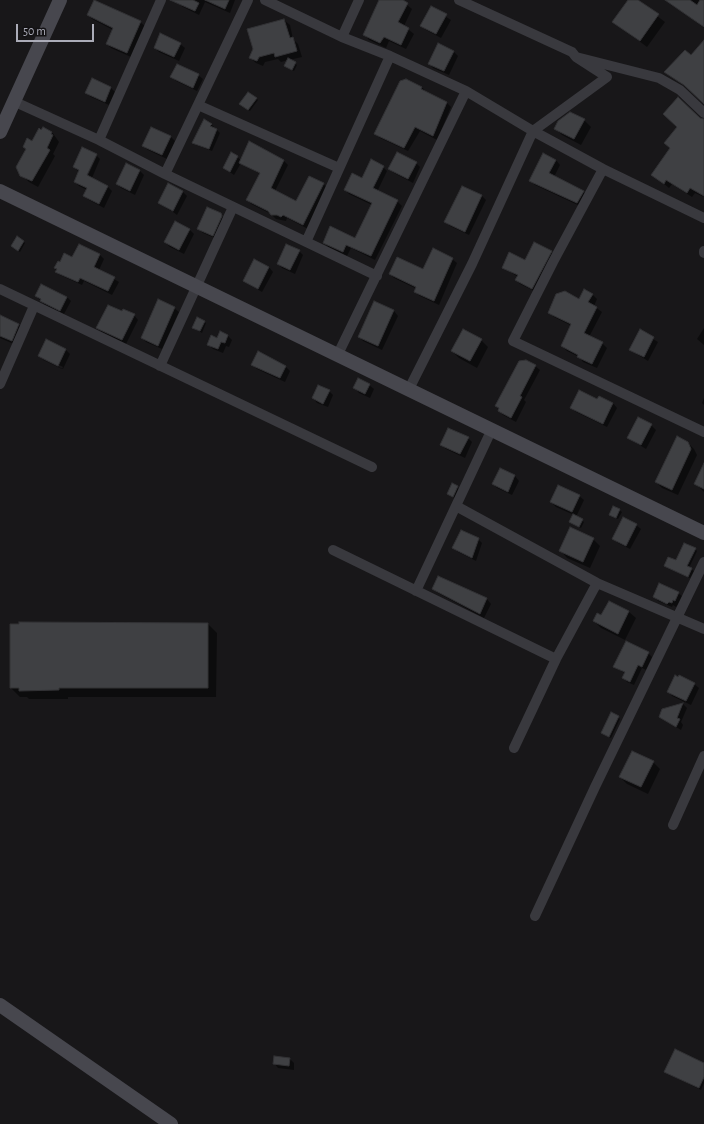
<!DOCTYPE html>
<html>
<head>
<meta charset="utf-8">
<style>
  body { margin:0 }
  #map { position:relative; width:704px; height:1124px; overflow:hidden; background:#181719; font-family:"Alegreya Sans",sans-serif }
  canvas { display:block }
  .scale { position:absolute; left:16px; top:24px; width:78px; height:18px; box-sizing:border-box; border:2px solid #abacb8; border-top:0; padding-left:5px; font-size:12px; line-height:14px; white-space:nowrap; color:#abacb8; -webkit-text-stroke:3px #131214; paint-order:stroke }
</style>
</head>
<body>
<div id="map">
<canvas width="704" height="1124"></canvas>
<div class="scale">50 m</div>
</div>
<script>
const g = document.querySelector('canvas').getContext('2d');
g.lineJoin = 'round';
function fill(path, color) { g.fillStyle = color; g.fill(path, 'evenodd'); }
const toPath = rows => new Path2D(rows.map(r => 'M' + r).join(''));
function trace(path, color, width, dash) { g.strokeStyle = color; g.lineWidth = width; g.lineCap = dash ? 'butt' : 'round'; g.setLineDash(dash || []); g.stroke(path); }
fill(toPath([
  [180,0,235,0,230,13,205,2,199,15,183,7,178,3],
  [380,0,401,0,412,9,404,26,414,34,406,49,389,41,386,48,369,40,364,34],
  [629,0,636,0,665,22,647,47,614,22],
  [676,0,704,0,704,28,673,4],
  [431,7,451,20,441,38,426,30,421,26],
  [88,15,140,22,145,26,131,57,111,48,107,44,113,30,92,19],
  [284,20,290,25,293,39,298,44,302,57,289,60,297,65,294,71,285,66,288,60,281,62,278,59,265,62,263,66,256,63,250,58],
  [704,40,704,103,691,90,666,72,691,56],
  [180,44,185,48,179,61,159,52,155,48],
  [438,44,454,52,458,56,449,75,433,68,429,63],
  [198,75,203,79,197,91,176,81,172,77],
  [92,80,111,88,115,92,109,105,91,97,86,92],
  [406,80,422,87,426,92,447,103,451,107,437,140,420,131,408,151,380,138,376,133],
  [256,98,258,100,250,111,243,106],
  [584,120,591,127,581,145,562,135,555,128],
  [702,120,704,120,704,197,695,193,692,197,672,184,669,188,652,174],
  [211,124,220,133,212,151,196,145,193,142],
  [43,128,52,132,59,142,53,154,55,156,38,187,29,182,23,176,27,150,24,147,32,142],
  [171,137,175,141,167,159,148,150,143,146],
  [249,143,284,161,288,165,275,191,296,203,323,184,328,188,308,229,287,218,286,221,276,219,271,214,251,204,247,199,260,174,241,163,234,175,224,168,237,157,241,160],
  [83,149,96,155,84,179,86,180,97,156,100,159,92,178,108,187,112,191,104,208,89,200,84,196,87,190,79,186,75,182,79,172,74,167],
  [556,160,560,165,554,177,583,191,588,196,582,207,535,185,531,181],
  [416,163,420,167,413,183,394,173,389,169],
  [126,165,140,171,144,175,135,195,121,188,117,184],
  [383,167,387,171,377,192,397,201,402,206,375,260,351,248,347,256,328,247,324,242,355,239,372,205,349,194,345,190],
  [463,187,482,196,486,200,469,235,450,226,446,222],
  [181,192,171,211,159,203],
  [183,192,187,196,177,215,173,212],
  [220,214,225,219,217,239,203,233,198,228],
  [190,230,194,234,184,254,170,247,165,242],
  [23,241,25,243,20,252,14,248],
  [79,245,100,255,104,259,99,270,119,282,112,295,84,281,82,285,60,275,57,272,55,268,60,263,72,258],
  [299,251,303,255,295,274,282,268,278,264],
  [551,252,555,256,536,292,520,284,516,280,518,277,503,267,526,261],
  [452,259,457,263,439,305,420,296,415,292,417,289,394,278,390,274,423,271],
  [269,267,273,272,262,292,244,281],
  [592,294,597,299,594,306,602,312,589,337,602,343,607,348,597,368,583,362,579,357,567,351,562,346,572,326,554,317,549,312],
  [36,296,67,297,71,301,64,314,45,305],
  [375,302,394,311,398,316,382,350,363,341,359,336],
  [174,308,179,312,162,349,146,342,142,338],
  [122,313,134,315,138,320,126,344,102,332,98,328],
  [0,317,19,325,23,329,16,345,0,338],
  [204,322,206,323,202,333,193,327],
  [704,328,704,345,697,339],
  [640,331,658,342,648,361,630,350],
  [228,336,232,340,229,347,226,346,223,353,213,349,208,344],
  [47,340,66,350,70,354,63,369,44,360,39,356],
  [43,357,63,367,62,369,43,360],
  [481,340,488,347,477,368,459,358,452,351],
  [258,353,286,367,290,371,285,382,257,369,252,364],
  [535,366,540,370,524,400,526,402,516,422,503,415,496,406],
  [369,385,374,389,370,398,359,393,355,388],
  [329,391,333,395,328,407,317,403,313,398],
  [704,398,704,405,702,403],
  [598,401,613,403,617,408,607,427,576,412,571,408],
  [651,425,656,430,646,449,628,438],
  [468,438,472,442,465,458,446,449,441,444],
  [688,443,694,449,697,455,678,495,662,488,656,482],
  [500,469,515,476,519,481,512,495,497,488,493,484],
  [704,469,704,492,696,484],
  [457,487,459,489,455,498,448,494],
  [579,496,584,500,576,517,584,522,581,528,571,522,574,515,556,507,551,502],
  [614,507,622,512,618,519,612,516],
  [636,525,641,529,630,549,618,543,614,539],
  [478,539,482,543,476,561,458,552,453,548],
  [593,539,600,546,590,568,567,558,561,551],
  [695,549,697,551,689,568,694,571,690,578,667,567],
  [439,577,487,599,491,604,484,618,438,593,433,589],
  [678,593,683,597,676,607,673,605,672,607,658,601,654,596],
  [610,602,629,612,636,618,625,640,601,628,594,621,601,616],
  [11,624,208,624,217,633,216,697,68,697,68,699,29,699,27,697,20,697,11,688],
  [648,653,652,657,646,670,642,668,634,685,627,682,624,678,626,674,614,666],
  [694,684,699,688,691,705,672,696,668,691],
  [683,704,687,708,681,722,683,725,681,730,660,717,663,710],
  [618,717,620,719,611,738,605,735],
  [653,762,660,769,648,794,627,784,620,777],
  [275,1057,290,1059,294,1063,294,1070,278,1068,274,1063],
  [704,1064,704,1083,701,1090,665,1072]
]), '#0007');
const building = toPath([
  [94,0,141,21,127,53,106,44,113,28,87,15,94,0],
  [170,0,193,0,199,3,195,11,170,0],
  [205,0,229,0,225,9,205,0],
  [379,0,403,0,408,3,398,22,409,28,401,45,384,37,380,43,363,35,379,0],
  [628,0,638,0,659,14,640,41,612,22,628,0],
  [665,0,690,0,697,5,700,0,704,0,704,27,665,0],
  [431,6,447,14,436,34,420,26,431,6],
  [284,19,290,38,293,37,297,51,275,57,274,53,259,57,257,61,249,58,253,49,247,29,284,19],
  [160,33,181,43,174,57,154,48,160,33],
  [704,40,704,104,684,85,664,72,685,50,691,55,704,40],
  [438,43,454,51,444,71,428,64,438,43],
  [288,58,296,62,292,70,284,66,288,58],
  [177,64,199,74,193,88,170,77,177,64],
  [92,78,111,87,105,102,85,93,92,78],
  [406,79,422,87,421,89,447,102,433,136,415,127,404,148,374,134,400,81,406,79],
  [248,92,257,98,248,110,239,104,248,92],
  [678,97,700,118,704,119,704,196,690,188,687,193,666,180,664,184,651,175,670,148,664,143,677,127,663,114,678,97],
  [570,112,585,119,574,139,554,129,558,121,570,112],
  [204,119,212,124,210,126,217,129,209,149,192,143,204,119],
  [43,127,52,132,51,134,53,135,47,148,50,150,32,181,20,176,16,167,26,149,23,147,27,138,32,141,39,128,41,130,43,127],
  [151,127,171,136,162,155,142,146,151,127],
  [249,141,284,160,271,188,296,201,309,176,324,183,303,225,283,215,281,217,277,215,271,215,268,211,246,200,260,173,239,163,249,141],
  [82,147,97,154,87,175,108,186,99,204,83,196,87,188,74,182,79,170,73,167,82,147],
  [231,152,238,156,230,172,223,168,231,152],
  [397,152,417,162,408,179,388,169,397,152],
  [543,153,556,160,549,173,584,191,577,203,529,181,543,153],
  [371,159,384,166,373,188,398,200,371,256,346,245,343,252,323,243,330,226,355,238,372,203,344,190,352,173,362,178,371,159],
  [126,163,140,170,130,191,116,184,126,163],
  [168,183,183,191,173,211,158,203,168,183],
  [462,186,482,195,465,232,444,222,462,186],
  [207,207,221,213,222,216,213,236,197,229,207,207],
  [175,221,190,229,179,250,164,242,175,221],
  [17,236,24,241,18,251,11,246,17,236],
  [534,242,552,251,532,289,515,280,518,275,502,268,509,252,525,260,534,242],
  [79,244,100,254,94,267,115,277,108,291,80,278,78,282,55,272,57,269,54,268,58,261,60,262,64,253,72,257,79,244],
  [286,244,300,250,290,270,277,264,286,244],
  [433,248,453,258,434,301,414,292,416,287,389,274,397,257,423,269,433,248],
  [254,259,269,267,258,289,243,281,254,259],
  [41,284,67,297,60,311,40,301,41,299,35,296,41,284],
  [584,289,593,294,588,302,597,307,584,333,603,342,592,364,577,357,578,355,561,346,571,324,548,313,556,294,565,291,579,299,584,289],
  [158,299,175,307,158,346,141,338,158,299],
  [374,301,394,310,378,346,358,337,374,301],
  [108,305,122,311,123,309,135,314,122,340,96,328,108,305],
  [0,315,19,324,12,341,0,336,0,315],
  [197,317,205,321,200,331,192,328,197,317],
  [463,329,482,339,470,361,451,351,463,329],
  [640,329,654,337,644,357,629,350,640,329],
  [220,331,228,335,225,343,221,342,218,349,207,345,211,335,217,338,220,331],
  [46,339,66,349,58,366,38,356,46,339],
  [258,351,286,366,280,378,251,365,258,351],
  [526,360,536,365,520,396,522,397,511,418,498,411,499,408,495,406,519,361,526,360],
  [358,378,370,384,365,394,353,388,358,378],
  [318,385,330,390,323,404,312,398,318,385],
  [579,390,597,399,599,396,613,403,603,424,570,408,579,390],
  [638,417,652,424,641,445,627,438,638,417],
  [448,428,469,437,460,454,440,445,448,428],
  [677,436,688,442,691,449,672,490,655,482,677,436],
  [704,463,704,489,694,484,704,463],
  [500,468,515,475,508,492,492,484,500,468],
  [452,483,458,486,453,497,447,494,452,483],
  [558,485,580,495,572,512,550,502,558,485],
  [613,506,620,509,616,518,609,515,613,506],
  [573,514,583,519,579,527,569,522,573,514],
  [623,517,637,524,626,546,612,539,623,517],
  [570,527,594,538,583,562,559,551,570,527],
  [461,530,479,538,472,558,452,548,461,530],
  [684,543,696,548,687,566,692,568,688,577,664,566,668,557,676,560,684,543],
  [438,576,487,598,480,614,432,589,438,576],
  [659,583,679,592,675,601,673,600,672,603,669,602,667,604,653,597,659,583],
  [609,601,629,611,618,634,593,621,597,613,601,615,609,601],
  [19,622,208,623,208,688,59,688,59,690,19,691,19,688,10,688,10,624,19,624,19,622],
  [626,641,649,652,642,667,638,665,630,682,622,678,625,672,613,667,626,641],
  [675,675,678,677,679,675,695,683,686,701,667,692,675,675],
  [683,703,677,718,680,719,676,727,659,717,662,709,683,703],
  [611,712,619,716,609,737,601,733,611,712],
  [632,751,654,761,641,787,619,777,632,751],
  [675,1049,704,1063,704,1077,699,1088,664,1072,675,1049],
  [274,1056,290,1058,289,1066,273,1064,274,1056]
]);
fill(building, '#3f4043');
trace(building, '#323235', 1);
trace(toPath([
  [265,0,342,37,390,56,466,91,533,131,603,169,704,218],
  [459,0,572,52,576,57,659,78,680,90,704,113],
  [342,37,359,0],
  [13,101,99,140,165,174,377,276],
  [198,105,339,168],
  [99,140,161,0],
  [603,169,553,262,513,341,704,432],
  [165,174,248,0],
  [306,242,390,56],
  [704,251,704,253],
  [0,289,372,467],
  [338,354,466,91],
  [160,366,233,207],
  [0,384,34,306],
  [409,389,472,264,533,131,607,77,576,57],
  [456,506,597,583,704,629],
  [333,550,556,659],
  [416,591,492,429],
  [514,748,556,659,597,583],
  [673,825,704,756],
  [535,916,595,787,704,562]
]), '#39393e', 10);
trace(toPath([
  [0,132,60,0],
  [0,191,704,533],
  [0,1005,171,1124]
]), '#47474e', 14);
</script>
</body>
</html>
